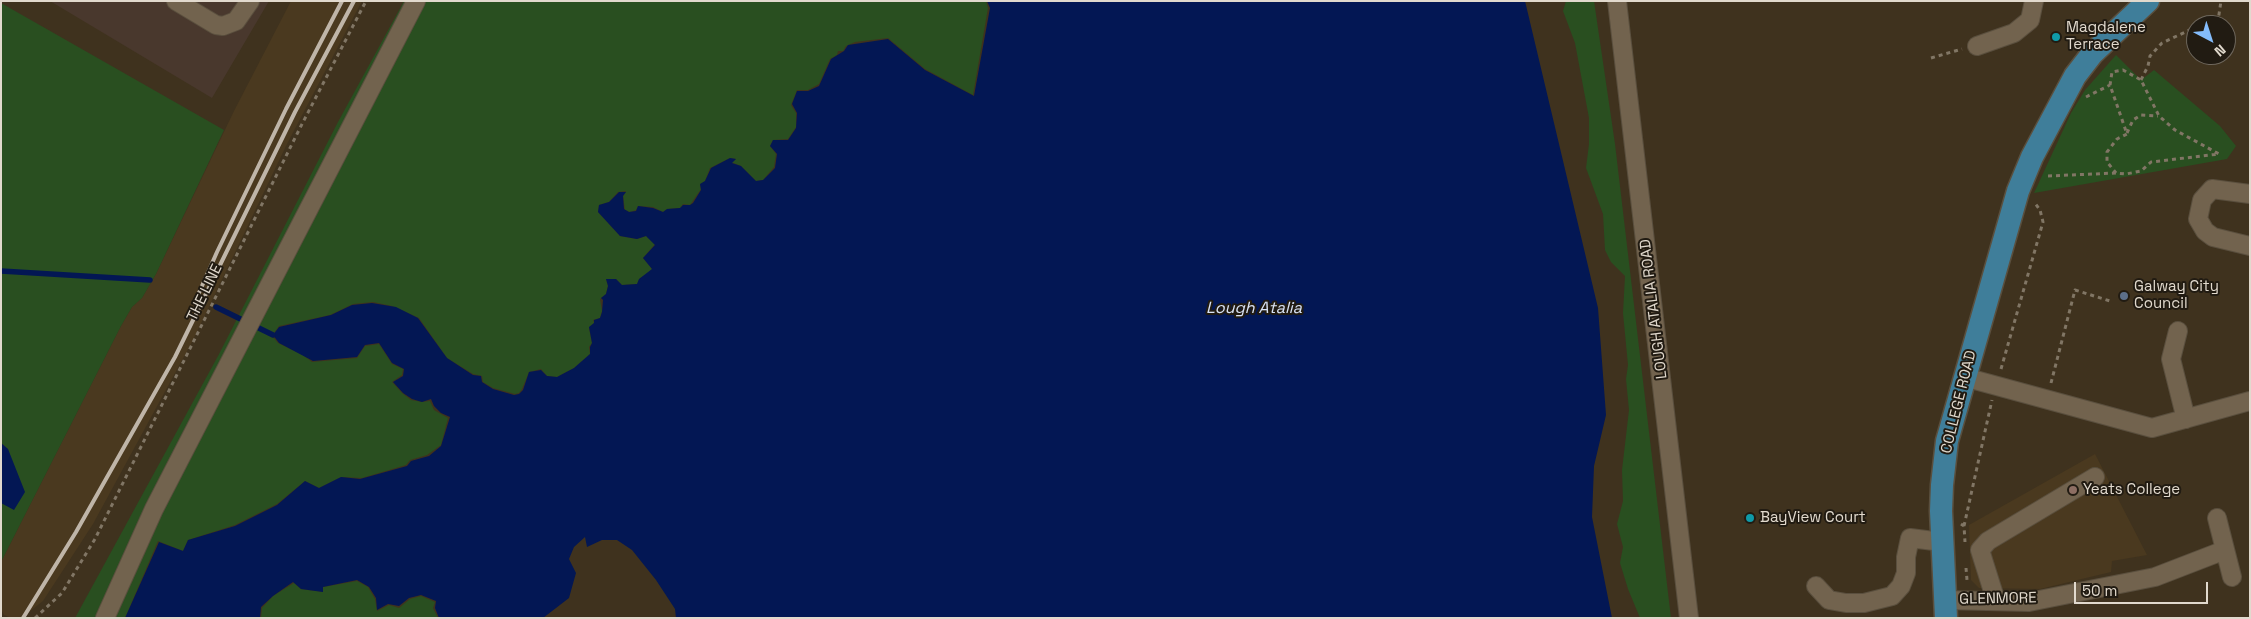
<!DOCTYPE html>
<html>
<head>
<meta charset="utf-8">
<style>
  body { margin:0 }
  #map { position:relative; width:2251px; height:619px; overflow:hidden; background:#3f321e; font-family:"Space Grotesk",sans-serif }
  canvas { display:block }
  .frame { position:absolute; inset:0; border:2px solid #e1d9cd; pointer-events:none }
  .north { position:absolute; left:2186px; top:15px; width:50px; height:50px; box-sizing:border-box; background:#211b12; border:1px solid #6e675d; border-radius:50%; rotate:140deg; font-size:14px; font-weight:700; line-height:20px; text-align:center; color:#e1d9cd }
  .north::after { content:''; display:block; margin:auto; width:18px; height:22px; background:#84bcfb; clip-path:polygon(50% 0,100% 100%,50% 72%,0 100%) }
  .scale { position:absolute; left:2074px; top:582px; width:134px; height:22px; box-sizing:border-box; border:2px solid #e1d9cd; border-top:0; padding-left:6px; font-size:15px; line-height:18px; white-space:nowrap; color:#e1d9cd; -webkit-text-stroke:4px #211b12; paint-order:stroke }
</style>
</head>
<body>
<div id="map">
<canvas width="2251" height="619"></canvas>
<div class="frame"></div>
<div class="north">N</div>
<div class="scale">50 m</div>
</div>
<script>
const g = document.querySelector('canvas').getContext('2d');
g.lineJoin = 'round';
function fill(path, color) { g.fillStyle = color; g.fill(path, 'evenodd'); }
const toPath = rows => new Path2D(rows.map(r => 'M' + r).join(''));
function trace(path, color, width, dash) { g.strokeStyle = color; g.lineWidth = width; g.lineCap = dash ? 'butt' : 'round'; g.setLineDash(dash || []); g.stroke(path); }
function write(font, color, halo, rows, align = 'center') {
  g.font = font + ' "Space Grotesk",sans-serif'; g.lineWidth = 4; g.setLineDash([]); g.textBaseline = 'middle'; g.strokeStyle = halo; g.fillStyle = color; for (const [text, x, y, turn = 0] of rows) {
    g.save(); g.translate(x, y); g.rotate((+turn || 0) * Math.PI / 180); g.textAlign = isNaN(turn) ? turn : align; if (halo) g.strokeText(text, 0, 0); g.fillText(text, 0, 0); g.restore();
  }
}
fill(toPath([
  [50,1,269,1,212,98]
]), '#49382d');
fill(toPath([
  [291,1,362,1,287,144,193,340,93,524,43,601,29,612,24,618,11,618,4,615,1,609,1,562,121,326,132,307,142,298,156,274,234,111],
  [2095,454,2147,555,2112,561,2111,572,2040,589,1979,588,1971,580,1969,525]
]), '#4a391f');
fill(toPath([
  [404,1,986,1,988,8,973,95,925,69,888,38,855,42,846,46,843,51,838,51,837,55,830,59,819,84,808,90,797,90,791,105,796,113,796,127,788,139,773,140,770,146,776,154,774,167,763,180,756,181,741,166,731,162,736,159,730,158,710,168,705,181,700,185,701,189,690,205,683,204,680,208,667,209,663,212,653,207,638,206,636,210,630,212,625,210,623,196,626,191,618,192,609,202,599,205,598,212,620,236,637,239,646,236,655,244,643,258,652,269,647,275,640,278,637,284,622,285,616,279,606,279,608,286,606,294,600,299,602,311,600,318,593,320,594,323,589,328,592,343,589,347,590,354,574,368,557,377,547,376,541,369,529,372,522,389,519,393,515,394,493,388,483,382,482,376,473,374,447,358,419,318,392,306,373,302,353,304,330,315,279,326,272,336,278,343,303,355,312,362,357,358,365,346,379,344,392,364,403,369,402,375,392,382,402,393,411,400,422,402,430,401,434,410,448,418,441,445,427,455,410,460,406,465,362,478,341,477,319,488,305,481,277,504,235,525,188,540,183,551,158,541,125,618,75,618,218,356,338,122],
  [1566,1,1594,1,1615,144,1671,618,1640,618,1628,589,1620,563,1623,547,1617,524,1623,501,1622,470,1629,410,1626,379,1628,365,1623,313,1625,276,1611,262,1605,250,1603,214,1586,168,1589,144,1589,118,1575,43,1563,11],
  [1,3,224,130,156,274,142,298,132,307,121,326,1,562,1,503,14,509,8,449,1,443],
  [2116,55,2141,80,2154,70,2220,126,2236,146,2227,159,2034,193,2071,113,2085,90],
  [357,581,368,587,375,599,377,611,389,605,399,608,410,599,421,596,435,602,433,608,438,618,261,618,262,608,273,596,294,583,301,589,323,592,323,587]
]), '#294f20');
fill(toPath([
  [987,1,1525,1,1598,308,1606,415,1594,466,1592,517,1612,618,676,618,675,609,656,580,632,550,617,540,602,540,587,547,585,537,574,547,569,559,576,573,569,598,543,618,439,618,435,608,436,601,421,595,409,598,399,606,388,604,377,610,376,598,369,587,357,580,323,587,323,592,301,589,293,582,273,596,261,607,260,618,125,618,159,542,183,551,188,540,235,526,277,505,305,481,319,488,341,477,360,479,407,466,411,461,429,456,441,446,450,417,441,413,434,406,431,399,422,402,412,399,403,393,393,382,403,376,404,369,392,363,379,343,365,345,357,357,313,361,279,343,273,335,279,327,331,315,352,305,372,303,396,307,418,318,447,358,473,375,481,376,482,382,493,389,514,395,519,394,523,390,529,372,541,370,547,376,557,377,574,368,590,354,590,347,592,343,589,327,594,323,594,320,600,318,602,312,603,300,601,298,606,294,608,286,606,279,616,279,622,285,637,284,639,279,652,269,643,258,655,245,646,236,637,239,620,236,598,212,599,205,609,202,619,192,626,192,623,196,624,209,629,212,636,211,638,206,653,208,663,212,667,209,680,208,683,205,690,205,693,203,701,190,700,184,705,181,711,168,730,158,736,159,732,163,741,166,756,181,763,180,775,168,777,154,770,146,773,140,788,140,796,128,797,113,792,104,797,91,808,91,819,86,831,59,844,51,848,45,888,39,925,70,974,96,990,8],
  [1,443,8,449,25,492,14,510,1,503]
]), '#031754');
trace(toPath([
  [1,271,150,280],
  [216,307,273,335]
]), '#031754', 5.5);
const minor = toPath([
  [176,1,216,25,223,26,236,21,250,1],
  [1617,1,1689,618],
  [1977,46,2014,33,2030,20,2034,1],
  [2250,194,2212,189,2202,200,2198,219,2205,231,2213,237,2250,246],
  [2178,331,2171,359,2186,419],
  [1964,377,2152,428,2250,401],
  [2217,518,2232,577],
  [1816,586,1829,600,1846,603,1864,603,1892,596,1901,586,1906,573,1906,557,1910,538,1942,542],
  [1945,600,2029,602,2155,577,2225,550],
  [1996,601,1980,550,1988,541,2095,477],
  [105,618,154,509,416,1]
]);
const major = toPath([
  [1946,618,1941,511,1942,485,1947,441,2018,191,2032,157,2075,76,2092,54,2148,1]
]);
trace(minor, '#5a4f3e', 20);
trace(major, '#5a4f3e', 25);
trace(toPath([
  [2200,25,2218,21,2221,1],
  [1931,58,1962,49],
  [2141,80,2148,66,2150,56,2162,43,2196,27],
  [2086,97,2110,85],
  [2127,133,2133,120,2141,115,2158,116],
  [2048,176,2116,173,2126,174,2141,171,2151,162,2219,154,2175,130,2159,116,2141,80,2123,70,2112,72,2110,85,2127,134,2117,139,2107,152,2107,162,2116,173],
  [2001,369,2043,222,2040,210,2035,203],
  [2051,383,2075,290,2110,301],
  [1961,524,1964,526,1965,542],
  [1964,526,1992,400],
  [1966,568,1967,580,1969,583],
  [35,618,62,593,95,539,301,126,366,1]
]), '#817665', 3, [4, 4]);
trace(minor, '#72634e', 18);
trace(major, '#3f7e9a', 22);
trace(toPath([
  [198,295,217,252,286,109,342,1],
  [23,618,76,532,175,357,295,112,354,1]
]), '#bfb5a8', 4);
for (const [x, y, r, color] of [
  [2056,37,5,"#0f9aa8"],
  [2124,296,5,"#5c6f8a"],
  [2073,490,5,"#8d6e63"],
  [1750,518,5,"#0f9aa8"]
]) { const dot = new Path2D(); dot.arc(x, y, r, 0, 2 * Math.PI); g.fillStyle = color; g.fill(dot); trace(dot, '#211b12', 2); }
write('15px', '#e1d9cd', '#211b12', [
  ["Magdalene",2066,28],
  ["Terrace",2066,45],
  ["Galway City",2134,287],
  ["Council",2134,304],
  ["Yeats College",2083,490],
  ["BayView Court",1760,518]
], 'left');
write('15px', '#e1d9cd', '#211b12', [
  ["THE LINE",205,293,-64],
  ["LOUGH ATALIA ROAD",1654,309,-97],
  ["COLLEGE ROAD",1959,402,-76],
  ["GLENMORE",1998,599,-1]
]);
write('italic 16px', '#d9e3f6', '#211b12', [
  ["Lough Atalia",1254,309]
]);
</script>
</body>
</html>
